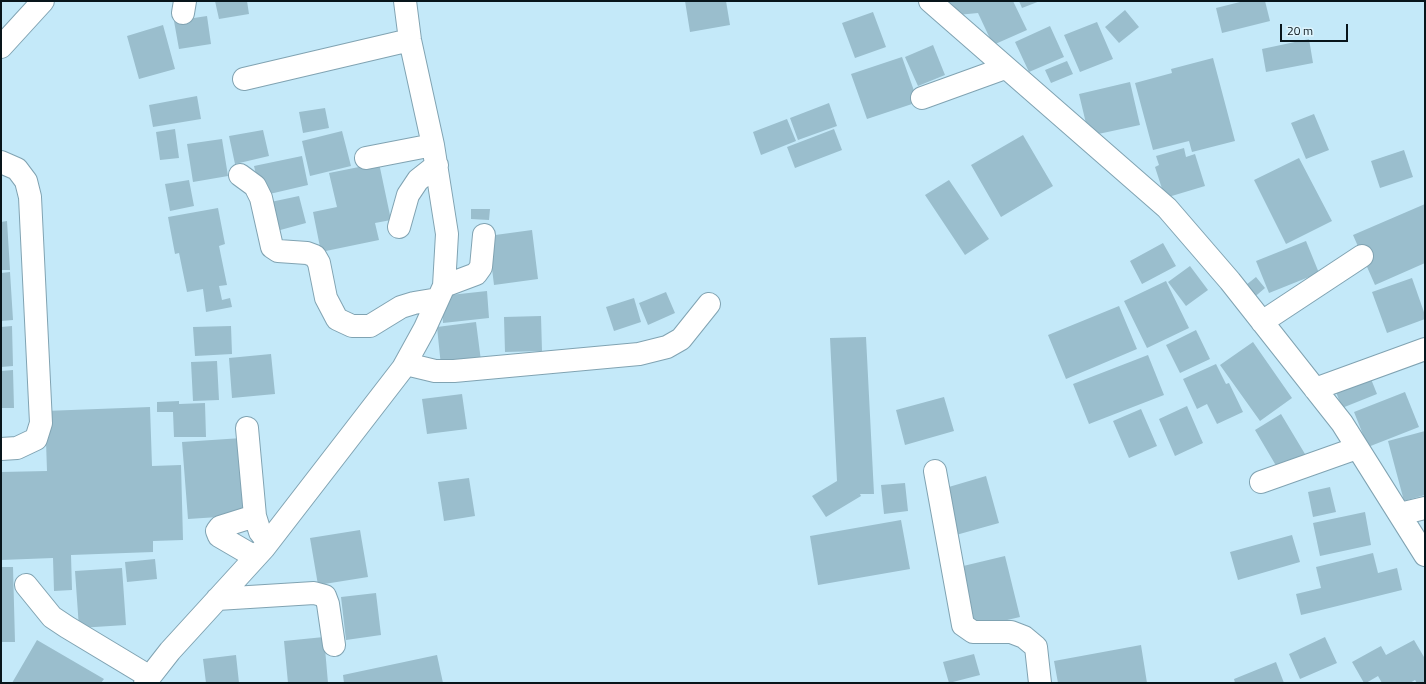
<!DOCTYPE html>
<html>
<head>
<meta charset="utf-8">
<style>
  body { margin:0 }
  #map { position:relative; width:1426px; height:684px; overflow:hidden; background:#c4e9f9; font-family:"Titillium Web",sans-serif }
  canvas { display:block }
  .frame { position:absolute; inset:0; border:2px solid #08151b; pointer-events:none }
  .scale { position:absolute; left:1280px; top:24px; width:68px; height:18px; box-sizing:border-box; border:2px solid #08151b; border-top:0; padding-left:5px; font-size:12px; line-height:14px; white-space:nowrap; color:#08151b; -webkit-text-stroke:3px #def4fd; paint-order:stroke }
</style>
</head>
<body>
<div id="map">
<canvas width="1426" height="684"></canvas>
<div class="frame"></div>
<div class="scale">20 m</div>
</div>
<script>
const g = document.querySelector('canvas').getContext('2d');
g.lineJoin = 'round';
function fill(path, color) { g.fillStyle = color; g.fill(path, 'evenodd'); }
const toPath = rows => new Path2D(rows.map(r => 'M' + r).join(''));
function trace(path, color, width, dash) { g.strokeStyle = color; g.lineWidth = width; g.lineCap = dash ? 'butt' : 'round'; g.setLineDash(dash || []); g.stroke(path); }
fill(toPath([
  [215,1,247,1,249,14,219,19],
  [685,1,726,1,730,25,690,32],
  [945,1,1013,1,1027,30,993,45,978,13,947,16],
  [1019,1,1040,1,1022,8],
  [1244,1,1265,1,1270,21,1222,33,1216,8],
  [1125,10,1139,27,1119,43,1105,27],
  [873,12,886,47,855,58,842,23],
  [207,16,211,44,179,49,174,21],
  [1097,22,1113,59,1080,72,1064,35],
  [163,25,175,69,139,79,127,36],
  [1050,26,1064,57,1029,72,1015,42],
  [1309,39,1313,63,1266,72,1262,49],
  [933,45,945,75,918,86,905,57],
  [902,57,918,102,867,119,851,74],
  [1213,58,1235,141,1192,152,1189,141,1153,150,1135,83,1172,73,1171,69],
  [1067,61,1073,74,1051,83,1045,70],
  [1130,82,1140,125,1089,136,1079,94],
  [197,96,201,119,153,127,149,105],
  [829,103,837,126,798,140,790,118],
  [325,108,329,128,303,133,299,112],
  [1314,114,1329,150,1306,159,1291,123],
  [787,119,796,141,761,155,753,132],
  [175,129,179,158,160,160,156,132],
  [834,129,842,150,795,168,787,147],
  [263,130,269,156,235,164,229,136],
  [342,131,351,166,310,176,302,141],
  [1023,135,1053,186,1001,217,971,165],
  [222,139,228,176,193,182,187,144],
  [1184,148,1186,157,1195,154,1205,186,1165,198,1155,167,1159,165,1156,156],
  [1404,150,1413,177,1380,188,1371,161],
  [302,156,308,185,261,196,254,166],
  [1299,158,1332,221,1286,244,1254,180],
  [379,163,391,220,375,223,379,240,321,252,313,212,337,207,329,173],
  [189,180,194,206,170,211,165,184],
  [949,180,989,239,965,255,925,195],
  [299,196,306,223,273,232,266,203],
  [1425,204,1425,263,1375,285,1353,235],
  [218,208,225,244,219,246,227,285,219,286,222,300,230,298,232,307,206,312,203,289,187,292,179,253,175,254,168,217],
  [471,209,490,209,489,220,471,219],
  [7,221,10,270,1,270,1,222],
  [532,230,538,279,494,285,488,236],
  [1306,241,1319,273,1269,293,1256,261],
  [1163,243,1176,266,1142,284,1130,261],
  [1190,266,1208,290,1186,306,1168,282],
  [10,272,13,320,1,321,1,273],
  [1256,277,1265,288,1251,300,1241,289],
  [1412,278,1425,315,1425,319,1387,333,1372,292],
  [1166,281,1189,328,1147,348,1124,301],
  [487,291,489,318,443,323,441,296],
  [666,292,675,313,648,325,639,303],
  [634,298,641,322,614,331,606,307],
  [1119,306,1137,349,1066,379,1048,335],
  [541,316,542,351,505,352,504,317],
  [476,322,481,361,441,366,437,327],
  [12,326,13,366,1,367,1,327],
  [231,326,232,354,195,356,193,327],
  [1196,330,1210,359,1180,373,1166,345],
  [866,337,874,494,860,494,861,496,826,517,812,496,837,481,830,338],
  [1253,342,1292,398,1260,421,1220,365],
  [271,354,275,394,232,398,229,358],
  [1148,355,1164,395,1089,424,1073,384],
  [217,361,219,400,193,401,191,362],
  [1216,364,1226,384,1229,383,1243,412,1217,424,1207,404,1197,409,1183,379],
  [13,370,14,408,1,408,1,371],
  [1371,379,1377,394,1342,408,1336,392],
  [1405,392,1419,427,1368,447,1354,412],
  [462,394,467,429,427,434,422,399],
  [944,397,954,431,905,445,896,410],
  [179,401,179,404,205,403,206,437,174,437,173,412,157,412,157,402],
  [1187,406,1203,443,1175,456,1159,419],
  [150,407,152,466,181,465,183,540,153,541,153,552,71,555,72,590,54,591,53,558,1,560,1,472,47,471,45,411],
  [1141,409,1157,446,1129,458,1113,421],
  [1281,414,1305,454,1278,469,1255,430],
  [1425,431,1425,495,1404,501,1388,441],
  [242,438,248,515,188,519,182,442],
  [986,476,999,523,956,535,942,489],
  [469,478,475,516,444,521,438,482],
  [905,483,908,511,884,514,881,485],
  [1330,487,1336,512,1313,517,1308,492],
  [1365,512,1371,545,1320,556,1313,523],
  [901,520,910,569,818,585,810,536],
  [360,530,368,577,318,585,310,538],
  [1292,535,1300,562,1238,580,1230,552],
  [1373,553,1378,573,1397,568,1402,590,1301,615,1296,594,1321,588,1316,567],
  [1005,556,1020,617,973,628,959,567],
  [155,559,157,579,127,582,125,562],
  [1,567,13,567,15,642,1,642],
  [122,568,126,625,79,628,75,571],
  [376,593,381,635,346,640,341,597],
  [324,637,328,683,288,683,284,641],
  [1325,637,1337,663,1300,679,1289,654],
  [37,640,104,679,101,683,12,683],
  [1414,640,1424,657,1425,656,1425,683,1417,683,1415,680,1410,683,1382,683,1378,676,1366,683,1364,683,1352,662,1381,646,1386,655],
  [1141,645,1147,683,1058,683,1054,661],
  [974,654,980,675,949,683,943,662],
  [236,655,239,683,206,683,203,659],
  [437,655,443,683,344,683,343,675],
  [1276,662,1284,683,1235,683,1234,679]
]), '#9abecd');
const minor = toPath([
  [930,1,1167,208,1230,281,1342,423,1425,555],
  [183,13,185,1],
  [1,47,43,1],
  [244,79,410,40],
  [922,98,1005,68],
  [366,158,433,145],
  [1,162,17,169,26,181,30,197,41,423,36,439,17,448,1,449],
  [240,175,255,186,261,198,272,247,278,251,307,253,315,256,319,263,326,298,337,319,352,326,370,326,401,307,414,303,438,299],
  [399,227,408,195,418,180,437,165],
  [444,286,476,274,481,267,484,235],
  [1262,322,1362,256],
  [406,364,435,371,454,371,639,354,667,347,681,339,709,304],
  [1315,389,1425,349],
  [247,428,255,516,260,532,268,542],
  [935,471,963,625,973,632,1011,632,1024,637,1036,647,1040,683],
  [1261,482,1357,448],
  [1400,514,1425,508],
  [255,557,219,536,217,531,220,527,255,516],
  [26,585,52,617,67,627,150,677],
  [217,599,314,593,325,596,328,604,334,645],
  [145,683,170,651,264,548,403,368,425,328,444,286,447,234,433,145,410,40,405,1]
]);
trace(minor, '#80a3b2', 24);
trace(minor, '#fff', 22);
</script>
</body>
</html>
